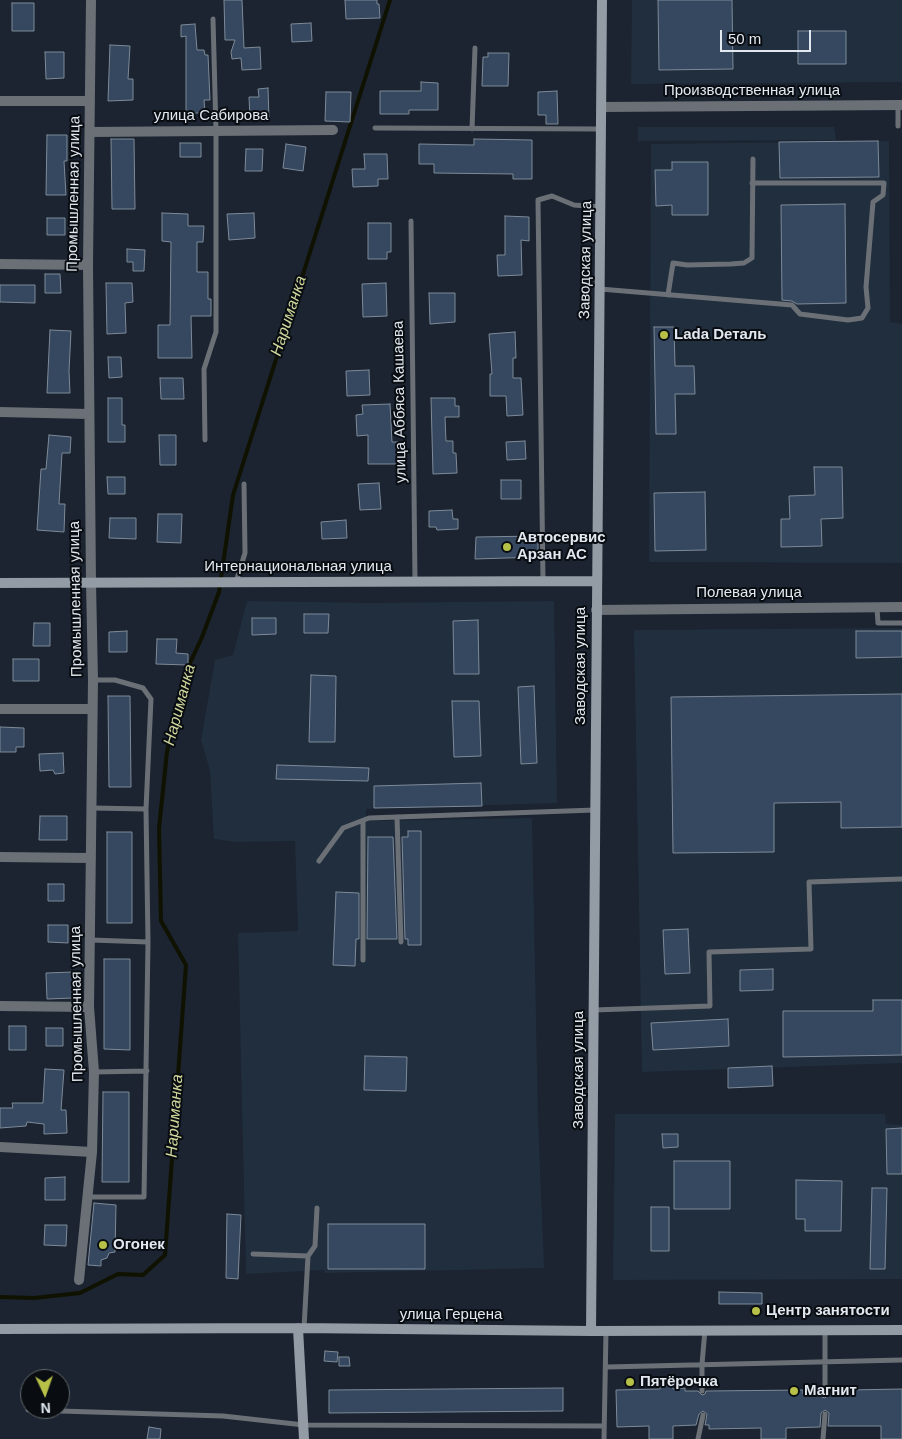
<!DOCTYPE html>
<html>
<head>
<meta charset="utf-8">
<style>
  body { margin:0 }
  #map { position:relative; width:902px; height:1439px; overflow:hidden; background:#1b2430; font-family:Helvetica,sans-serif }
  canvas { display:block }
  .north { position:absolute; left:20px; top:1369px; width:50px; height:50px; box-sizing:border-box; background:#090d12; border:1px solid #5f656a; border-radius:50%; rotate:177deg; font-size:14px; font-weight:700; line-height:20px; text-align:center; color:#e1e8ef }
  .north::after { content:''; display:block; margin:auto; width:18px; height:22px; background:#b7c148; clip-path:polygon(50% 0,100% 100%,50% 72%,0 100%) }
  .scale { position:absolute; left:720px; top:30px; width:91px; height:22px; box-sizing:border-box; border:2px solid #e1e8ef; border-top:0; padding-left:6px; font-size:15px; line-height:18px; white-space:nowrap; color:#e1e8ef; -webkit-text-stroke:4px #090d12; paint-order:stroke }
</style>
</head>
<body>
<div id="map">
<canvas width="902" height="1439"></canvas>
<div class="north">N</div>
<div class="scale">50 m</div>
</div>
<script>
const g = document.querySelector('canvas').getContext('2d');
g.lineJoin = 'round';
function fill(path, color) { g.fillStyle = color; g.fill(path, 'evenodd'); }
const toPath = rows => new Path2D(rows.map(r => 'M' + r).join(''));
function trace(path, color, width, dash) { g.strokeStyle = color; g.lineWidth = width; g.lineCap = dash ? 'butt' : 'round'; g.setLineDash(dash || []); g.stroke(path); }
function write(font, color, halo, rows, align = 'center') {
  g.font = font + ' Helvetica,sans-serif'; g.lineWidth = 4; g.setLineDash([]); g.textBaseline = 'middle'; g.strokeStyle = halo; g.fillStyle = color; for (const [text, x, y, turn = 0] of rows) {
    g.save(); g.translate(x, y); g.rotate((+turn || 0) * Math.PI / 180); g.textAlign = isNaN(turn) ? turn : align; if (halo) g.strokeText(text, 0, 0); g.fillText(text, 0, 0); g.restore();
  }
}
fill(toPath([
  [632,0,902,0,902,82,631,84],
  [638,127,834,127,836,140,638,141],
  [889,141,890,322,902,324,902,563,649,562,651,144],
  [247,601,370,603,554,601,557,803,366,809,366,821,532,818,538,1118,544,1268,325,1273,324,1270,246,1274,238,933,298,931,295,841,236,842,214,839,210,771,201,740,215,660,233,655],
  [902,628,902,1063,642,1072,634,630],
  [615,1114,885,1114,886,1124,902,1125,902,1279,613,1280]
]), '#212e3e');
trace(toPath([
  [0,1297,34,1298,80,1293,118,1274,143,1275,165,1255,186,965,161,921,159,828,167,752,184,676,202,637,219,592,233,495,390,0]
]), '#101200', 4);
const building = toPath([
  [224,0,242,0,244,48,260,47,261,69,242,70,241,58,232,59,231,52,235,40,225,40,224,0],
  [345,0,377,0,377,4,379,4,380,18,346,19,345,0],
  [658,0,732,0,733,69,659,70,658,0],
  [12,3,34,3,34,31,12,31,12,3],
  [311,23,312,41,292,42,291,24,311,23],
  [195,24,197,50,204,50,205,55,208,55,210,100,204,100,205,113,186,113,186,36,181,37,181,25,195,24],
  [798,31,846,31,846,64,798,64,798,31],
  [110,45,130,46,128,79,133,79,133,100,108,101,110,45],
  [45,52,64,52,64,78,46,79,45,52],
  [488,53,509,53,508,86,482,86,483,57,488,57,488,53],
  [421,82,438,83,438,110,409,110,409,114,380,114,380,91,421,91,421,82],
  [268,88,269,119,250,119,249,97,259,97,258,89,268,88],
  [557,91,558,124,546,124,546,115,538,115,538,92,557,91],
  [326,92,351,92,350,122,325,121,326,92],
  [47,135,67,135,67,161,64,161,66,195,46,195,47,135],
  [111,139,134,139,135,209,112,209,111,139],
  [474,139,532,140,532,179,513,179,513,174,434,173,434,164,419,164,419,144,474,145,474,139],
  [878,141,879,177,780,178,779,142,878,141],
  [180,143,201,143,201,157,180,157,180,143],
  [286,144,306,147,303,171,283,168,286,144],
  [246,149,263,149,262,171,245,171,246,149],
  [364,154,387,154,388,179,378,179,378,186,353,187,352,169,365,169,364,154],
  [672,162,708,162,708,215,672,215,672,205,656,206,655,170,672,170,672,162],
  [845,204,846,303,797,304,792,301,782,300,781,205,845,204],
  [162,213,188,214,188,226,204,226,203,242,197,242,197,272,208,272,208,299,211,299,211,316,191,316,192,358,158,358,158,325,170,325,171,242,162,241,162,213],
  [254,213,255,238,229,240,227,214,254,213],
  [505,216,529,217,529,241,521,240,522,275,498,276,497,255,505,255,505,216],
  [47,218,65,218,65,235,47,235,47,218],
  [368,223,391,223,391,252,387,252,387,259,368,259,368,223],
  [127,249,145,250,144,271,133,271,133,262,127,262,127,249],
  [45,274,60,274,61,293,45,293,45,274],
  [106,283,132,283,133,302,125,303,126,333,107,334,106,283],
  [386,283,387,316,363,317,362,284,386,283],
  [0,285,35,285,35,303,0,302,0,285],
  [429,293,455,293,455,322,430,324,429,293],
  [654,327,674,327,675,366,694,366,695,394,675,394,676,434,656,434,654,327],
  [50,330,71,331,69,371,70,393,47,393,50,330],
  [515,332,516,358,513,358,513,378,521,378,523,415,507,416,506,396,490,396,490,374,492,374,489,334,515,332],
  [108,357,121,357,122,377,109,378,108,357],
  [369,370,370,395,347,396,346,371,369,370],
  [160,378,183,378,184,399,161,399,160,378],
  [108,398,122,398,122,425,125,425,125,442,108,442,108,398],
  [431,398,455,398,455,406,459,406,459,417,445,417,446,441,453,441,453,453,456,453,457,473,433,474,431,398],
  [390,404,392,442,398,442,398,464,368,464,368,435,357,436,356,415,363,414,362,405,390,404],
  [49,435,71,437,70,453,62,453,59,504,65,504,64,532,37,530,41,469,46,469,49,435],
  [159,435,176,435,176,465,160,465,159,435],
  [525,441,526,459,507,460,506,442,525,441],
  [814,467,842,467,843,518,821,519,822,546,781,547,781,519,790,519,789,496,815,495,814,467],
  [107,477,125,477,125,494,108,494,107,477],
  [501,480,521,480,521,499,501,499,501,480],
  [379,483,381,509,360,510,358,484,379,483],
  [705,492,706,550,655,551,654,493,705,492],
  [452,510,453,519,458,519,458,529,437,530,436,527,429,527,429,511,452,510],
  [158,514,182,514,181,543,157,542,158,514],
  [110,518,136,518,136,539,109,538,110,518],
  [346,520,347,538,322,539,321,522,346,520],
  [538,536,538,557,475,559,476,537,538,536],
  [304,614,329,614,328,633,304,633,304,614],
  [252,618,276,618,276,634,252,635,252,618],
  [478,620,479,674,454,674,453,621,478,620],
  [34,623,50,623,50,646,33,646,34,623],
  [127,631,127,652,109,652,109,632,127,631],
  [856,631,902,631,902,657,856,658,856,631],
  [157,639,177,639,176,653,188,654,188,665,156,664,157,639],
  [13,659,39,659,39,681,13,681,13,659],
  [311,675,336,676,335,742,309,742,311,675],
  [534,686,537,763,521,764,518,687,534,686],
  [902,694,902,827,841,828,841,802,774,803,774,852,673,853,671,697,902,694],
  [108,696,130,696,131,787,109,787,108,696],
  [452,701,479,701,481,756,454,757,452,701],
  [0,727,24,728,24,747,16,747,16,752,0,752,0,727],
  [63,753,64,773,55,774,53,770,40,771,39,754,63,753],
  [277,765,369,768,368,781,276,779,277,765],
  [481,783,482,806,374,808,374,786,481,783],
  [40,816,67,816,67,840,39,840,40,816],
  [408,831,421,831,421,945,408,945,408,939,405,939,402,837,408,837,408,831],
  [107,832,132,832,132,923,107,923,107,832],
  [368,837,393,837,397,939,367,939,368,837],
  [48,884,64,884,64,901,48,901,48,884],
  [336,892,359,893,359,939,356,939,355,966,333,965,336,892],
  [48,925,68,925,68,943,48,942,48,925],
  [688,929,690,973,665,974,663,930,688,929],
  [104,959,130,959,130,1050,104,1049,104,959],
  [773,969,773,990,740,991,740,970,773,969],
  [73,972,74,998,47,999,46,973,73,972],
  [873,1000,902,1000,902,1055,783,1057,783,1011,873,1011,873,1000],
  [728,1019,729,1046,653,1050,651,1023,728,1019],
  [9,1026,26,1026,26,1050,9,1050,9,1026],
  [46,1028,63,1028,63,1046,46,1046,46,1028],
  [365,1056,407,1057,406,1091,364,1090,365,1056],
  [772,1066,773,1086,728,1088,728,1068,772,1066],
  [45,1069,64,1070,61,1110,66,1110,67,1133,44,1134,44,1124,27,1122,26,1126,0,1128,0,1108,13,1108,12,1103,43,1103,45,1069],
  [103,1092,129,1092,129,1182,102,1182,103,1092],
  [902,1128,902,1174,887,1174,886,1129,902,1128],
  [662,1134,678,1134,678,1147,663,1148,662,1134],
  [674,1161,730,1161,730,1209,674,1209,674,1161],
  [65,1177,65,1200,45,1200,45,1178,65,1177],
  [796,1180,842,1181,841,1231,805,1231,805,1219,796,1219,796,1180],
  [872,1188,887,1188,885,1269,870,1269,872,1188],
  [94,1203,116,1205,115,1252,109,1253,107,1258,101,1260,101,1266,88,1265,94,1203],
  [651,1207,669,1207,669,1251,651,1251,651,1207],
  [227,1214,241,1215,238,1279,226,1278,227,1214],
  [328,1224,425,1224,425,1269,328,1269,328,1224],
  [45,1225,67,1225,66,1246,44,1245,45,1225],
  [719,1292,762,1293,762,1304,719,1304,719,1292],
  [325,1351,338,1352,337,1362,324,1361,325,1351],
  [339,1357,349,1357,350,1366,339,1366,339,1357],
  [660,1377,673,1377,673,1389,685,1388,685,1391,698,1391,702,1395,705,1394,706,1391,803,1390,803,1394,821,1394,822,1397,825,1398,829,1394,849,1393,849,1390,902,1389,902,1439,881,1439,881,1426,828,1426,829,1413,825,1410,821,1413,820,1427,786,1428,786,1439,761,1439,761,1428,709,1429,709,1425,705,1425,707,1414,703,1411,699,1414,696,1425,673,1426,673,1439,649,1439,649,1426,617,1427,616,1390,660,1389,660,1377],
  [563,1388,563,1411,329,1413,329,1390,563,1388],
  [149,1427,161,1429,160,1439,147,1439,149,1427]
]);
fill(building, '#354860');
trace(building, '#7e8a98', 1);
trace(toPath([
  [898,105,898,126],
  [375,128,602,129],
  [472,129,475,48],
  [411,221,415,581],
  [600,289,792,305,800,314,848,320,862,318,868,308,866,287,873,202,883,195,884,183,752,183],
  [668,295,673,263,687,265,731,264,744,263,752,258,753,159],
  [205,440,204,369,216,332,216,131,213,19],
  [543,581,538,200,552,196,574,205,600,207],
  [236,582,245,553,244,484],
  [877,608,878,623,902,623],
  [92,808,146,809],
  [397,817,401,942],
  [363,821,363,960],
  [319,861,343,828,369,818,595,810],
  [91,940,148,942],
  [594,1010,710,1006,709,952,811,949,809,882,902,879],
  [94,1072,147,1071],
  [89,1197,144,1197,148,942,146,809,151,699,143,688,115,680,93,680],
  [253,1254,308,1256],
  [304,1328,308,1256,315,1246,317,1208],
  [607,1367,902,1360],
  [702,1391,702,1364,705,1330],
  [825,1394,825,1330],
  [28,1410,223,1416,304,1425,604,1426],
  [604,1439,606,1331],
  [698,1439,703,1415],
  [823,1439,825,1414]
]), '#6b7076', 5);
trace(toPath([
  [0,101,90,101],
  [602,107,902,105],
  [90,132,333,130],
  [0,264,88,265],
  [0,412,89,414],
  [596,610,902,607],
  [0,709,92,709],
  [0,857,91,858],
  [0,1006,89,1007],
  [0,1147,92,1152],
  [79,1280,92,1152,94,1072,89,1007,93,680,91,583,88,265,91,0]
]), '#6b7076', 10);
trace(toPath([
  [0,583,597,581],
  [298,1328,304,1439],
  [0,1329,298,1328,591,1331,902,1330],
  [591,1331,602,0]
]), '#939ba5', 10);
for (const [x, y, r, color] of [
  [664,335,5,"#b7c148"],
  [507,547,5,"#b7c148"],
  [103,1245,5,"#b7c148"],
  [756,1311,5,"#b7c148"],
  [630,1382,5,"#b7c148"],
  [794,1391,5,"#b7c148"]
]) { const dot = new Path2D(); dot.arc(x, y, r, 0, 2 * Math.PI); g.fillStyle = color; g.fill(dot); trace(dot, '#090d12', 2); }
write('15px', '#e1e8ef', '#090d12', [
  ["Производственная улица",752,91],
  ["улица Сабирова",211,116],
  ["Промышленная улица",74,194,-89],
  ["Заводская улица",586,260,-89],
  ["улица Аббяса Кашаева",400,402,-91],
  ["Интернациональная улица",298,567],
  ["Полевая улица",749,593],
  ["Промышленная улица",76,599,-91],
  ["Заводская улица",581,666,-90],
  ["Промышленная улица",77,1004,-91],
  ["Заводская улица",579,1070,-90],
  ["улица Герцена",451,1315]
]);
write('bold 15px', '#e1e8ef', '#090d12', [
  ["Lada Dеталь",674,335],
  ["Автосервис",517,538],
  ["Арзан АС",517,555],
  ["Огонек",113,1245],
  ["Центр занятости",766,1311],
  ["Пятёрочка",640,1382],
  ["Магнит",804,1391]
], 'left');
write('italic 16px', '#cfd79c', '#090d12', [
  ["Нариманка",289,316,-72],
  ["Нариманка",180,705,-75],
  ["Нариманка",175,1116,-86]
]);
</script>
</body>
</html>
